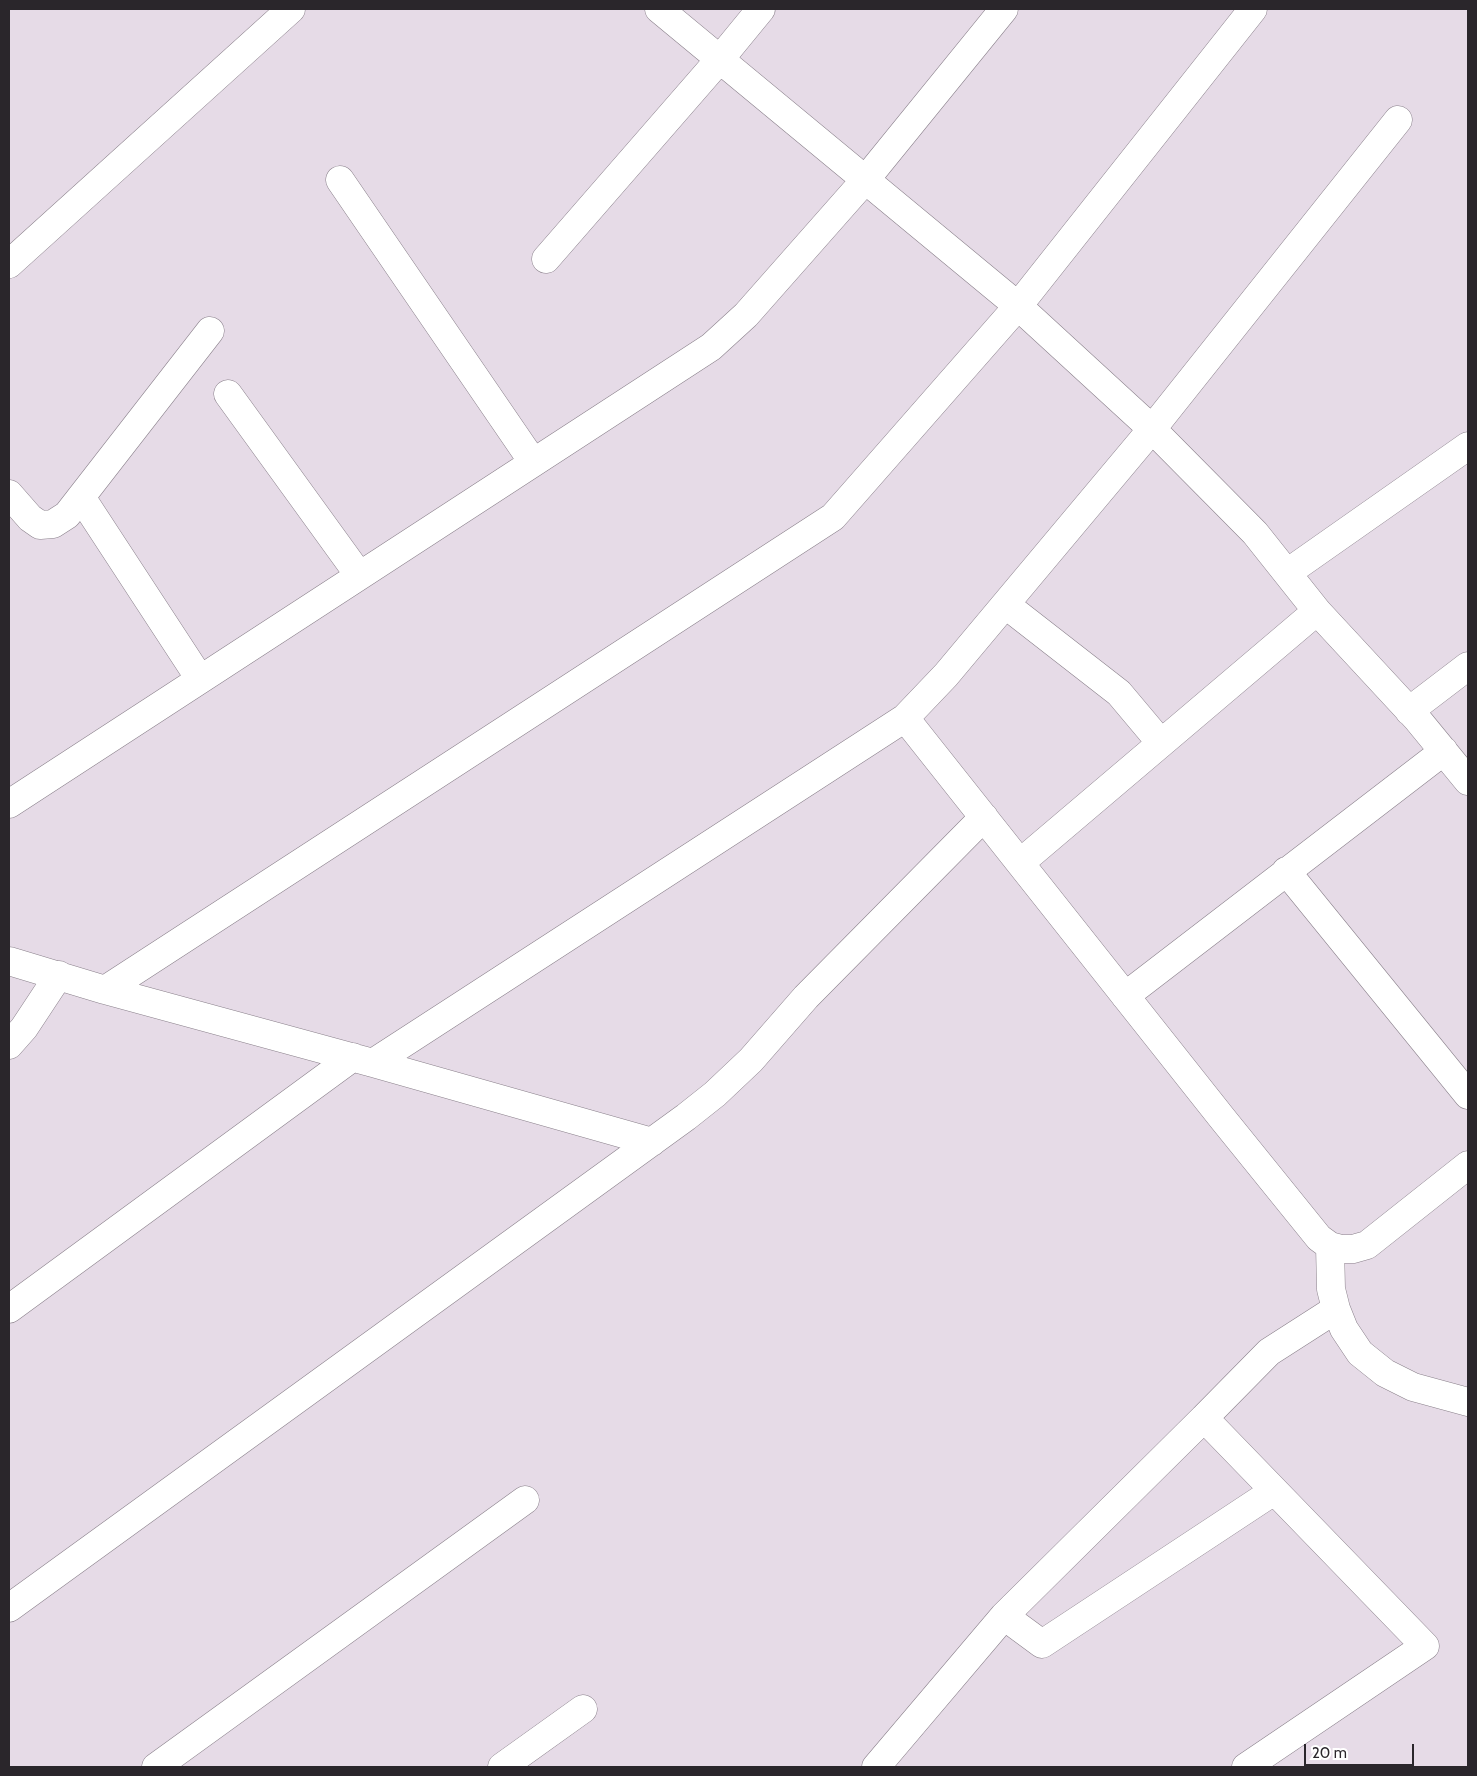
<!DOCTYPE html>
<html>
<head>
<meta charset="utf-8">
<style>
  body { margin:0 }
  #map { position:relative; width:1477px; height:1776px; overflow:hidden; background:#e6dbe7; font-family:Cabin,sans-serif }
  canvas { display:block }
  .frame { position:absolute; inset:0; border:10px solid #2a262b; pointer-events:none }
  .scale { position:absolute; left:1304px; top:1744px; width:110px; height:22px; box-sizing:border-box; border:2px solid #2a262b; border-top:0; padding-left:6px; font-size:15px; line-height:18px; white-space:nowrap; color:#2a262b; -webkit-text-stroke:4px #fff; paint-order:stroke }
</style>
</head>
<body>
<div id="map">
<canvas width="1477" height="1776"></canvas>
<div class="frame"></div>
<div class="scale">20 m</div>
</div>
<script>
const g = document.querySelector('canvas').getContext('2d');
g.lineJoin = 'round';
const toPath = rows => new Path2D(rows.map(r => 'M' + r).join(''));
function trace(path, color, width, dash) { g.strokeStyle = color; g.lineWidth = width; g.lineCap = dash ? 'butt' : 'round'; g.setLineDash(dash || []); g.stroke(path); }
const minor = toPath([
  [659,9,1018,306,1152,429,1255,533,1317,611,1418,720,1468,781],
  [340,180,533,462],
  [546,259,720,59,761,9],
  [9,264,291,9],
  [228,394,359,575],
  [9,494,30,518,40,525,53,524,67,515,210,331],
  [81,497,200,679],
  [1287,573,1468,446],
  [1006,605,1119,693,1161,743],
  [1409,711,1468,666],
  [905,718,1222,1118,1319,1238,1330,1246,1341,1249,1353,1249,1367,1245,1468,1165],
  [9,804,711,347,746,315,866,179,1004,9],
  [1020,863,1317,611],
  [1286,871,1468,1095],
  [9,961,105,990,373,1063,652,1142],
  [105,990,833,517,1018,306,1253,9],
  [1125,996,1444,751],
  [9,1045,24,1028,59,975],
  [373,1063,905,718,946,675,1152,429,1398,120],
  [1330,1246,1331,1289,1336,1309,1344,1329,1360,1353,1385,1373,1413,1387,1468,1402],
  [9,1309,353,1057],
  [1204,1418,1269,1352,1336,1309],
  [9,1608,686,1117,715,1094,751,1060,806,997,984,817],
  [1004,1616,1042,1644,1274,1491],
  [156,1767,525,1500],
  [502,1767,583,1709],
  [876,1767,1004,1616,1204,1418,1425,1646,1246,1767]
]);
trace(minor, '#8a808b', 29);
trace(minor, '#fff', 28);
</script>
</body>
</html>
